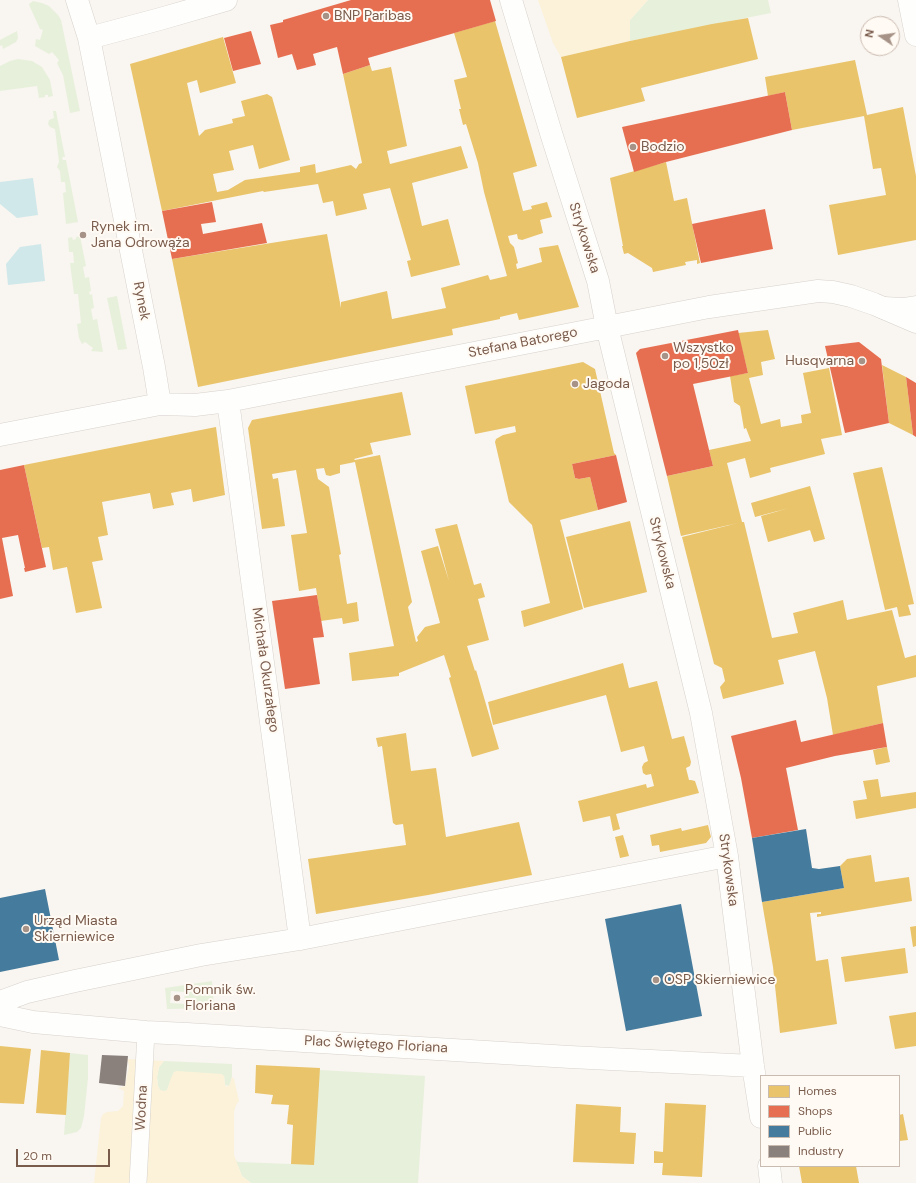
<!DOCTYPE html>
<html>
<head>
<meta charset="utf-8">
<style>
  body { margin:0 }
  #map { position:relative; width:916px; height:1183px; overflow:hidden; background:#f9f5f0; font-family:"DM Sans",sans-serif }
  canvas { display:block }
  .legend { position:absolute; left:760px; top:1075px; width:140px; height:92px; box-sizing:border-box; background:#fffaf3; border:1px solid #cabbb1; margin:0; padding:5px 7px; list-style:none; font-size:12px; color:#7a5c4d }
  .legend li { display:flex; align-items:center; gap:8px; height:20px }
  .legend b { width:20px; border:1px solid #cabbb1 }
  .north { position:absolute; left:860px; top:16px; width:40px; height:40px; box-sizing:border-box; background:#fffaf3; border:1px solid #cabbb1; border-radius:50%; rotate:283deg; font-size:11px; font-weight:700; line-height:16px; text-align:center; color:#7a5c4d }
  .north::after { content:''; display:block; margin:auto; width:14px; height:18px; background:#a69286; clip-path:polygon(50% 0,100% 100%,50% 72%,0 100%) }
  .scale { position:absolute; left:16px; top:1149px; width:94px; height:18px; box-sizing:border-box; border:2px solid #7a5c4d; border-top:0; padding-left:5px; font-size:12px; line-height:14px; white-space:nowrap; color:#7a5c4d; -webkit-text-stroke:3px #fffaf3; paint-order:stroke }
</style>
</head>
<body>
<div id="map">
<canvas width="916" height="1183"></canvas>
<ul class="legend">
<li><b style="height:11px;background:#e9c46a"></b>Homes</li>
<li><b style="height:11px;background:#e76f51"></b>Shops</li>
<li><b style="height:11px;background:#457b9d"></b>Public</li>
<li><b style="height:11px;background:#8a817c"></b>Industry</li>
</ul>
<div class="north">N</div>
<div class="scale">20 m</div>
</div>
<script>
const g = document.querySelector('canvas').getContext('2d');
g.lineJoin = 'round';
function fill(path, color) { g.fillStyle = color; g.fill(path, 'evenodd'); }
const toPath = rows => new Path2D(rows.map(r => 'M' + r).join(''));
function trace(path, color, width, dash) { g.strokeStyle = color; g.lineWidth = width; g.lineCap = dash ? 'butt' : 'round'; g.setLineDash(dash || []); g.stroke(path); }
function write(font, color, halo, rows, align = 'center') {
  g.font = font + ' "DM Sans",sans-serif'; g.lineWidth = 4; g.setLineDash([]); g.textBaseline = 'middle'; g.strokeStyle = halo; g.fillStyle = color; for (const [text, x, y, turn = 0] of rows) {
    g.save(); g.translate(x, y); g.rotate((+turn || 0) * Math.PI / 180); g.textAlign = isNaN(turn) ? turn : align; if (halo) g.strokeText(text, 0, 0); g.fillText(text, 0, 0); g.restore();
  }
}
fill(toPath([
  [648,0,768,0,771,13,630,41,630,20],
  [33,1,42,3,49,6,58,15,61,20,80,111,70,113,63,75,57,63,59,60,52,52,49,54,35,46,36,39,40,40,43,30,40,29,30,7,29,4],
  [17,31,18,38,16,42,3,49,2,45,0,46,0,40],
  [18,59,32,61,42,67,50,80,53,96,48,97,48,95,45,95,45,97,39,98,37,86,0,91,0,66,10,61],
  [53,111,56,111,65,157,62,157,63,160,66,160,78,222,66,224,63,193,66,192,65,182,61,182,60,171,57,167,59,162,55,129,50,127,48,124,49,120,54,118],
  [80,236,86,266,83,267,85,278,89,277,91,291,89,292,90,295,92,294,94,308,91,309,93,320,97,319,103,352,91,351,93,348,85,342,82,344,79,338,77,324,81,323,78,294,74,294,70,263,74,263,73,252,69,252,68,238,72,237,73,240,76,239,76,237],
  [117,296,127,349,118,350,107,298],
  [212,981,214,1008,167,1009,165,988],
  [171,991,185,992,184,1004,170,1003],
  [70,1053,88,1055,88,1078,84,1116,81,1128,77,1132,64,1135],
  [164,1061,232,1064,232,1077,230,1084,229,1086,225,1085,224,1076,174,1072,167,1090,164,1092,160,1090,158,1086,157,1077,159,1067],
  [320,1070,425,1076,418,1183,251,1183,242,1176,235,1160,238,1162,291,1164]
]), '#e7f0db');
fill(toPath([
  [538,0,648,0,630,20,630,41,561,57,553,43],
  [127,1059,164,1061,159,1067,157,1077,158,1086,160,1090,164,1091,167,1090,171,1078,174,1072,177,1071,222,1074,224,1076,225,1085,227,1087,230,1084,232,1077,234,1079,239,1101,236,1105,234,1112,234,1155,242,1176,251,1183,94,1183,101,1118,103,1114,107,1112,118,1111,123,1106,124,1091,118,1088,125,1086,129,1066]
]), '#fbf2d9');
fill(toPath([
  [33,178,38,215,17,218,0,204,0,182],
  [41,244,45,281,8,285,6,264,20,247]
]), '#d0e8ea');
fill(toPath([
  [748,18,758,59,641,88,645,101,577,118,561,57,630,41,712,24],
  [495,21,537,166,513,173,523,211,532,209,531,206,547,202,552,217,540,220,543,233,522,240,518,239,517,234,508,236,510,243,514,247,518,263,516,264,517,269,542,262,539,248,558,245,579,307,519,320,517,313,500,317,500,319,452,329,453,335,198,387,172,259,327,234,341,308,341,302,387,291,392,319,446,308,441,288,488,275,490,280,507,276,484,192,478,163,466,124,463,125,459,109,461,109,454,80,467,77,454,33],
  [223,37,236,83,200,93,197,80,187,83,199,136,205,130,233,123,232,119,245,116,241,101,267,94,272,97,290,160,259,169,253,145,229,151,234,170,213,174,217,192,228,190,245,180,300,172,300,167,315,164,316,173,351,165,356,169,359,164,362,163,343,74,370,65,372,71,391,67,407,146,387,151,390,164,461,146,468,168,412,183,422,226,448,219,460,265,411,277,407,261,411,260,390,188,363,194,367,209,336,216,333,201,323,203,318,184,264,192,263,191,162,211,130,64],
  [855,60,867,115,903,107,916,176,916,240,838,255,829,205,886,195,881,168,873,169,864,116,792,130,785,92,768,96,765,77],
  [666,162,674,201,687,198,700,263,697,264,697,260,685,262,686,265,653,272,652,268,628,253,624,254,622,246,623,246,610,178],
  [768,330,775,359,761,362,763,375,749,378,761,424,780,419,781,427,802,423,801,415,811,413,803,373,829,368,842,435,821,439,825,454,770,468,771,472,750,478,745,458,727,463,742,522,744,522,772,638,798,633,793,613,843,600,847,620,892,610,905,658,916,655,916,677,877,686,883,723,833,735,827,698,815,651,778,660,784,684,723,699,720,687,725,681,722,668,714,664,682,537,738,523,681,536,667,476,713,466,709,450,751,441,746,428,744,429,740,406,734,402,730,376,748,373,738,333],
  [583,362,595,369,614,453,616,455,572,464,575,478,579,479,590,477,598,510,560,520,583,609,524,627,521,611,550,603,532,525,509,502,495,442,496,439,503,435,516,432,515,426,475,434,465,386],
  [882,365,906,377,913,435,889,423],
  [402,392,411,435,370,443,373,454,354,459,355,460,380,455,412,602,408,607,416,642,418,641,417,637,425,627,440,623,421,551,438,546,449,581,435,529,457,524,474,585,481,583,485,597,478,599,489,640,467,646,475,671,476,670,499,749,472,757,449,678,451,677,444,655,399,673,399,676,352,681,349,653,394,646,355,462,340,465,340,473,330,476,326,475,324,468,316,469,318,479,329,487,341,554,339,555,347,604,357,602,359,621,343,624,342,618,321,621,316,588,299,591,291,535,307,533,296,470,272,474,273,479,278,478,285,526,262,529,248,428,252,420],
  [216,427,225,495,193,502,191,489,171,493,174,505,153,509,150,493,102,502,108,535,98,537,103,560,92,562,102,608,76,613,67,567,53,570,49,547,42,548,24,465],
  [882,467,914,604,908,605,911,615,899,617,897,607,885,610,853,473],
  [810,486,825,539,814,542,810,530,768,542,761,516,789,508,755,517,751,503],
  [630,521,647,592,584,608,566,537],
  [623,663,629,688,657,681,672,739,684,736,691,762,690,766,686,768,689,780,691,780,695,781,699,793,616,814,620,829,613,831,610,816,583,822,578,801,646,784,647,788,654,786,651,774,646,775,643,773,642,767,644,763,648,761,644,746,621,752,606,695,493,725,488,702],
  [406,733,411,771,436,768,446,837,519,822,532,875,428,895,316,914,308,859,406,845,403,824,396,825,393,823,382,746,378,747,376,738],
  [887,747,890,762,876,765,873,750],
  [878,779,881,797,916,792,916,808,856,819,853,801,867,799,863,781],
  [708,825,711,837,706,843,660,852,659,845,652,846,650,835,681,828,682,831],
  [623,835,629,856,620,858,615,837],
  [871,855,875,882,909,877,912,901,817,917,817,914,821,914,821,912,810,913,816,961,828,959,837,1024,780,1033,773,967,762,902,844,888,840,866,847,859],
  [916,926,916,946,913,947,910,927],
  [905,948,908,973,845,982,841,957],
  [916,1012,916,1046,895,1049,889,1016],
  [0,1046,31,1049,24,1104,0,1103],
  [41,1050,70,1053,66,1115,36,1113],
  [256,1065,320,1068,314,1165,291,1164,293,1125,287,1124,289,1105,271,1104,273,1095,255,1093],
  [665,1103,706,1105,702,1177,662,1175,663,1163,654,1163,654,1151,663,1152],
  [576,1104,621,1107,620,1132,636,1133,634,1164,573,1162],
  [903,1114,908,1140,899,1141,899,1115],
  [799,1166,856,1166,859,1183,802,1183]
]), '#e9c46a');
fill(toPath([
  [351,0,490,0,496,21,368,58,370,65,343,74,337,47,313,54,316,65,297,70,292,54,278,58,270,25,283,22,283,20],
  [251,31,261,64,233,71,224,38],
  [785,92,792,130,666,162,634,172,622,127],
  [212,202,216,222,201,224,203,234,262,223,267,243,172,259,162,211],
  [765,209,773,249,701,263,692,224],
  [738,330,748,373,693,384,713,466,667,476,636,353,640,349],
  [859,342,881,359,889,423,845,433,825,346],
  [906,377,916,383,916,437,913,435],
  [616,455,627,502,598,510,590,477,579,479,575,478,572,464],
  [24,465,46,567,25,572,24,568,25,568,18,535,2,538,13,596,0,599,0,470],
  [317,595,324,637,313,638,320,684,285,689,272,601],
  [796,720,801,742,883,723,887,747,835,756,786,768,798,830,752,838,741,778,731,736]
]), '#e76f51');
fill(toPath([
  [806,829,812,868,819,869,840,866,844,888,762,902,752,838],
  [45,889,59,960,0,972,0,898],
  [681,904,702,1016,626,1031,605,919]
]), '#457b9d');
fill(toPath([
  [102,1055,128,1056,125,1086,99,1083]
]), '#8a817c');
const service = toPath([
  [138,1183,146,1032]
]);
const minor = toPath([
  [77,0,89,38,154,367,160,404],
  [909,0,916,35],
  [89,38,160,19,226,0],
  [884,308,903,309,916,307],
  [228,401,300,939],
  [0,435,160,404,195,405,228,401,607,327,701,713,727,856,753,1066,761,1117],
  [0,1002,27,992,75,981,201,955,300,939,727,856],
  [0,1015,33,1022,146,1032,187,1034,570,1057,753,1066],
  [769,1166,771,1183]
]);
const tertiary = toPath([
  [511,0,551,133,598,281,607,327,709,307,818,291,833,292,851,296,874,304,916,322]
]);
trace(service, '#d7d1cb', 18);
trace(minor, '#d7d1cb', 23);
trace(tertiary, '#d7d1cb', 23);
trace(service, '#fefefd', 17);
trace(minor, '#fefefd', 22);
trace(tertiary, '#fefefd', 22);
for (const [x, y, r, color] of [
  [326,16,4,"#a69286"],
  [633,147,4,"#a69286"],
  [83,235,4,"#a69286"],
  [665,356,4,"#a69286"],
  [862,361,4,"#a69286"],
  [575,384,4,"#a69286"],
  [26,929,4,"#a69286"],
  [656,980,4,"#a69286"],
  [177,998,4,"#a69286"]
]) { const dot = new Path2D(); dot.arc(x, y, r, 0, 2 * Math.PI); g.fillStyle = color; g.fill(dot); trace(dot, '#fffaf3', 1.5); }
write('14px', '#7a5c4d', '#fffaf3', [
  ["BNP Paribas",334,16],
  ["Bodzio",641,147],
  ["Rynek im.",91,227],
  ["Jana Odrowąża",91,243],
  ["Wszystko",673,348],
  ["po 1,50zł",673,364],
  ["Husqvarna",854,361,"right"],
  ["Jagoda",583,384],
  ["Urząd Miasta",34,921],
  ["Skierniewice",34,937],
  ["OSP Skierniewice",664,980],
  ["Pomnik św.",185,990],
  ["Floriana",185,1006]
], 'left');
write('14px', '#7a5c4d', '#fffaf3', [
  ["Strykowska",584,238,72],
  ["Rynek",141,301,79],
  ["Stefana Batorego",523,343,-11],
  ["Strykowska",662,553,76],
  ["Michała Okurzałego",265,670,82],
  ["Strykowska",728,870,82],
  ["Plac Świętego Floriana",376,1045,3],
  ["Wodna",142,1108,-87]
]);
</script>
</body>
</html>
